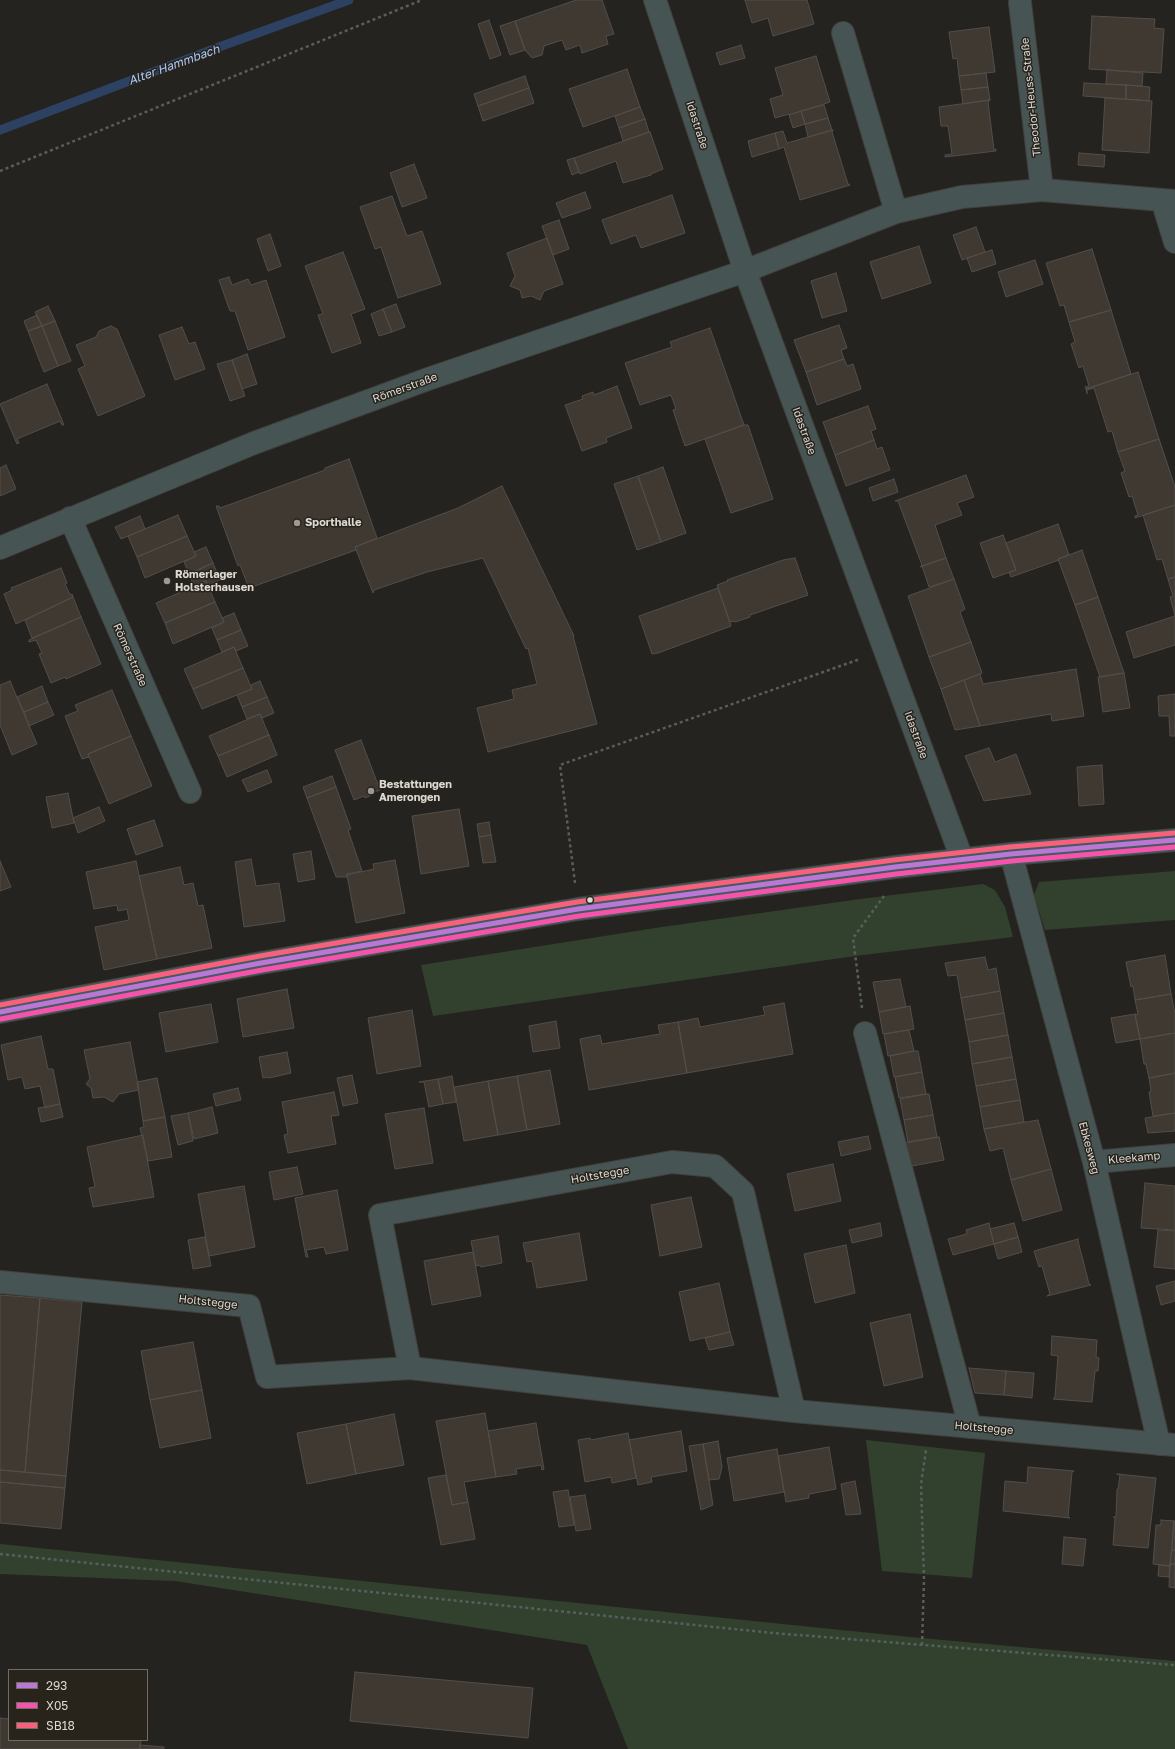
<!DOCTYPE html>
<html>
<head>
<meta charset="utf-8">
<style>
  body { margin:0 }
  #map { position:relative; width:1175px; height:1749px; overflow:hidden; background:#25231f; font-family:"Golos Text",sans-serif }
  canvas { display:block }
  .legend { position:absolute; left:8px; top:1669px; width:140px; height:72px; box-sizing:border-box; background:#28241c; border:1px solid #706c66; margin:0; padding:5px 7px; list-style:none; font-size:12px; color:#dcd9d4 }
  .legend li { display:flex; align-items:center; gap:8px; height:20px }
  .legend b { width:20px; border:1px solid #706c66 }
</style>
</head>
<body>
<div id="map">
<canvas width="1175" height="1749"></canvas>
<ul class="legend">
<li><b style="height:5px;background:#ba77d6"></b>293</li>
<li><b style="height:5px;background:#f653ac"></b>X05</li>
<li><b style="height:5px;background:#f8607d"></b>SB18</li>
</ul>
</div>
<script>
const g = document.querySelector('canvas').getContext('2d');
g.lineJoin = 'round';
function fill(path, color) { g.fillStyle = color; g.fill(path, 'evenodd'); }
const toPath = rows => new Path2D(rows.map(r => 'M' + r).join(''));
function trace(path, color, width, dash) { g.strokeStyle = color; g.lineWidth = width; g.lineCap = dash ? 'butt' : 'round'; g.setLineDash(dash || []); g.stroke(path); }
function write(font, color, halo, rows, align = 'center') {
  g.font = font + ' "Golos Text",sans-serif'; g.lineWidth = 3; g.setLineDash([]); g.textBaseline = 'middle'; g.strokeStyle = halo; g.fillStyle = color; for (const [text, x, y, turn = 0] of rows) {
    g.save(); g.translate(x, y); g.rotate((+turn || 0) * Math.PI / 180); g.textAlign = isNaN(turn) ? turn : align; if (halo) g.strokeText(text, 0, 0); g.fillText(text, 0, 0); g.restore();
  }
}
fill(toPath([
  [1175,871,1175,920,1045,930,1034,895,1039,882],
  [983,884,995,890,1005,907,1013,937,855,956,433,1016,421,965,655,928,860,899],
  [866,1440,985,1453,972,1578,882,1571],
  [0,1544,910,1637,1175,1661,1175,1749,628,1749,587,1645,175,1581,0,1574]
]), '#32412d');
trace(toPath([
  [0,130,219,47,349,0]
]), '#2d4262', 9);
const building = toPath([
  [576,0,602,0,614,34,606,36,608,44,582,53,580,45,566,50,562,40,544,46,542,55,532,58,525,50,515,21,576,0],
  [745,0,807,0,814,24,773,36,768,18,752,23,745,0],
  [1092,16,1155,19,1154,28,1164,29,1161,73,1089,69,1092,16],
  [489,20,501,55,490,59,478,24,489,20],
  [515,21,525,50,510,55,500,26,515,21],
  [989,27,995,72,959,76,957,58,953,59,949,32,989,27],
  [741,45,745,58,720,65,716,53,741,45],
  [816,56,830,102,789,115,789,114,775,118,770,99,783,95,775,68,816,56],
  [627,69,640,107,583,127,569,89,627,69],
  [1107,70,1143,73,1142,86,1106,84,1107,70],
  [986,73,988,87,961,90,959,76,986,73],
  [525,76,529,88,478,106,474,94,525,76],
  [1084,83,1126,85,1126,99,1083,96,1084,83],
  [1126,85,1150,87,1149,101,1126,99,1126,85],
  [988,87,990,100,963,104,961,90,988,87],
  [529,88,534,103,483,121,478,106,529,88],
  [1105,98,1152,101,1149,153,1102,150,1105,98],
  [990,100,988,102,994,150,996,149,996,151,945,157,945,155,952,154,948,126,941,126,939,107,990,100],
  [824,105,828,118,805,124,801,111,824,105],
  [640,107,645,119,619,128,615,116,640,107],
  [801,111,805,124,793,128,789,115,801,111],
  [828,118,832,130,808,137,805,124,828,118],
  [645,119,649,132,623,141,619,128,645,119],
  [833,130,832,132,848,184,850,185,800,200,784,147,779,149,775,133,783,131,787,143,833,130],
  [650,132,663,169,651,174,651,175,623,183,616,161,580,174,574,158,650,132],
  [775,133,779,149,752,157,748,141,775,133],
  [1079,153,1105,155,1104,167,1078,165,1079,153],
  [574,158,579,172,572,175,567,160,574,158],
  [414,164,427,198,402,207,390,173,414,164],
  [585,192,591,208,562,218,556,203,585,192],
  [672,195,685,233,641,248,636,235,611,244,602,220,672,195],
  [392,196,407,236,422,231,441,284,398,298,381,247,375,249,360,207,392,196],
  [559,220,569,249,553,255,542,226,559,220],
  [976,227,985,252,962,260,953,235,976,227],
  [270,234,281,266,268,271,257,239,270,234],
  [547,238,563,284,544,291,540,300,531,296,522,298,520,290,510,286,515,276,507,253,547,238],
  [919,246,931,283,882,299,870,262,919,246],
  [1092,249,1111,310,1069,322,1064,305,1060,306,1046,263,1092,249],
  [992,250,996,264,972,272,967,258,992,250],
  [343,252,365,309,351,314,361,343,332,353,318,315,323,314,305,266,343,252],
  [1035,260,1043,284,1006,297,998,272,1035,260],
  [836,273,847,311,822,318,811,281,836,273],
  [229,277,232,285,248,279,251,285,266,280,285,337,248,350,235,311,230,311,219,280,229,277],
  [396,304,405,327,392,332,383,309,396,304],
  [48,306,55,321,42,326,35,312,48,306],
  [383,309,392,332,379,336,371,314,383,309],
  [1111,310,1131,374,1086,389,1085,387,1089,386,1083,366,1079,368,1071,344,1075,342,1069,322,1111,310],
  [37,315,42,326,28,331,24,321,37,315],
  [55,321,71,361,58,366,42,326,55,321],
  [839,325,847,348,841,350,844,359,806,372,794,340,839,325],
  [42,326,58,366,44,372,28,331,42,326],
  [111,326,117,329,145,396,98,416,78,369,85,366,76,345,96,337,99,331,111,326],
  [182,327,189,344,195,342,205,369,175,380,159,335,182,327],
  [710,328,744,425,685,446,673,410,676,409,671,395,640,405,625,363,672,347,670,342,710,328],
  [247,354,257,384,242,389,232,360,247,354],
  [844,359,847,366,853,364,861,389,817,405,806,372,844,359],
  [232,360,245,396,230,401,217,364,232,360],
  [1138,372,1159,439,1118,452,1112,431,1108,432,1094,388,1087,390,1087,394,1086,389,1138,372],
  [47,384,64,425,62,425,60,421,17,439,19,443,17,444,0,404,47,384],
  [617,386,632,428,606,438,607,442,582,451,565,405,583,399,582,396,593,392,594,395,617,386],
  [868,406,876,429,871,431,874,440,835,455,823,422,868,406],
  [744,425,748,425,773,499,731,513,705,439,744,425],
  [1159,439,1175,487,1175,505,1135,518,1135,516,1138,515,1132,496,1129,497,1121,473,1125,471,1118,452,1159,439],
  [874,440,877,449,882,447,890,470,846,486,835,455,874,440],
  [349,459,377,538,355,547,356,550,249,588,240,565,238,566,216,506,219,506,220,508,325,470,325,468,349,459],
  [6,465,16,489,0,496,0,468,6,465],
  [663,467,686,533,661,542,638,476,663,467],
  [966,475,974,497,957,503,962,515,935,525,946,558,920,567,922,565,898,501,895,501,966,475],
  [638,476,661,542,637,550,614,484,638,476],
  [894,479,898,492,873,501,869,488,894,479],
  [502,486,574,636,573,636,597,724,488,752,477,708,514,699,512,690,537,684,528,648,526,649,483,558,427,572,374,590,373,593,355,547,458,508,502,486],
  [1175,505,1175,577,1168,579,1162,559,1157,560,1143,515,1175,505],
  [178,515,187,536,137,557,128,536,178,515],
  [140,516,145,529,121,539,115,527,140,516],
  [1058,524,1069,555,1058,559,1059,560,1011,577,1009,573,1016,570,1006,543,1058,524],
  [1003,535,1016,570,993,578,980,543,1003,535],
  [187,536,196,556,145,578,137,557,187,536],
  [206,547,213,563,189,574,184,562,196,556,194,552,206,547],
  [1082,550,1098,597,1075,605,1058,559,1082,550],
  [795,558,808,595,750,615,750,617,735,622,734,621,730,622,717,585,728,581,727,580,783,560,795,558],
  [946,558,954,579,929,587,922,566,946,558],
  [213,563,220,580,208,585,206,581,194,586,189,574,213,563],
  [61,568,67,583,65,584,70,595,72,594,73,597,16,624,4,594,12,590,11,588,61,568],
  [1175,577,1175,616,1170,597,1173,596,1168,579,1175,577],
  [954,579,965,609,960,612,971,642,929,657,908,596,954,579],
  [206,581,215,602,165,623,156,603,206,581],
  [718,588,731,626,658,653,652,654,639,616,718,588],
  [73,597,81,617,32,638,25,620,73,597],
  [1098,597,1124,673,1100,677,1075,605,1098,597],
  [215,602,224,622,173,644,165,623,215,602],
  [234,613,241,630,217,640,212,628,224,622,222,618,234,613],
  [1175,616,1175,645,1134,658,1126,632,1175,616],
  [81,617,101,664,66,679,65,677,51,683,39,654,42,653,36,640,29,642,29,640,81,617],
  [241,630,248,646,236,651,234,647,222,652,217,640,241,630],
  [971,642,982,673,941,689,929,657,971,642],
  [234,647,243,668,193,689,184,669,234,647],
  [243,668,252,689,202,709,193,689,243,668],
  [1076,669,1084,716,1052,721,1051,714,980,726,964,680,980,674,983,684,1076,669],
  [1124,673,1130,708,1103,712,1098,677,1124,673],
  [964,680,980,726,955,730,941,689,964,680],
  [10,681,37,744,12,755,0,725,0,685,10,681],
  [260,681,267,697,242,707,237,695,252,689,251,685,260,681],
  [42,686,48,702,24,712,17,697,42,686],
  [112,690,131,736,88,754,89,757,82,759,65,716,78,711,75,705,112,690],
  [1175,694,1175,736,1170,736,1169,716,1159,716,1158,696,1175,694],
  [267,697,274,713,262,718,260,714,247,719,242,707,267,697],
  [48,702,54,715,29,726,24,712,48,702],
  [260,714,269,735,218,756,209,736,260,714],
  [269,735,277,755,227,777,218,756,269,735],
  [131,736,152,786,109,804,88,754,131,736],
  [361,740,380,790,369,794,370,796,365,798,364,796,354,800,335,750,361,740],
  [989,748,995,762,1016,754,1031,794,984,801,965,756,989,748],
  [1102,765,1104,804,1079,806,1077,767,1102,765],
  [267,770,272,782,248,792,242,780,267,770],
  [332,776,336,787,307,798,303,787,332,776],
  [336,787,351,829,348,830,362,871,346,874,347,877,336,877,307,798,336,787],
  [68,793,74,823,52,828,46,797,68,793],
  [99,807,105,821,78,833,73,818,99,807],
  [459,809,469,866,421,874,412,816,459,809],
  [154,820,163,846,136,855,127,829,154,820],
  [489,822,491,835,479,837,477,824,489,822],
  [491,835,496,862,483,863,479,837,491,835],
  [311,851,315,879,298,882,293,854,311,851],
  [251,859,256,886,279,883,285,921,244,927,235,862,251,859],
  [395,860,405,913,356,923,347,875,374,869,373,864,395,860],
  [0,861,11,887,0,891,0,861],
  [136,861,157,959,104,970,95,927,129,920,127,909,118,911,117,905,94,909,86,872,136,861],
  [180,867,184,885,193,883,198,906,203,905,212,948,157,959,139,876,180,867],
  [1165,955,1171,994,1135,1000,1133,986,1131,987,1126,962,1165,955],
  [985,957,988,970,996,968,1000,991,961,998,957,975,948,976,945,963,985,957],
  [900,979,906,1007,879,1012,873,982,900,979],
  [287,989,294,1028,243,1037,237,999,287,989],
  [1000,991,1004,1013,965,1020,961,998,1000,991],
  [1171,994,1175,1014,1175,1033,1140,1039,1135,1015,1138,1014,1135,1000,1171,994],
  [784,1003,793,1054,687,1073,678,1022,698,1018,700,1027,765,1015,763,1007,784,1003],
  [211,1004,218,1042,166,1052,159,1013,211,1004],
  [910,1006,914,1029,883,1034,879,1012,910,1006],
  [412,1010,421,1066,377,1074,368,1018,412,1010],
  [1004,1013,1008,1035,969,1042,965,1020,1004,1013],
  [1135,1014,1140,1039,1116,1043,1111,1018,1135,1014],
  [556,1021,560,1048,533,1052,529,1026,556,1021],
  [678,1022,687,1073,589,1090,580,1039,600,1035,602,1044,660,1034,658,1025,678,1022],
  [909,1030,914,1051,888,1056,884,1034,909,1030],
  [1175,1033,1175,1073,1149,1078,1146,1064,1144,1064,1140,1039,1175,1033],
  [1008,1035,1012,1057,972,1064,969,1042,1008,1035],
  [41,1036,48,1069,53,1069,60,1104,45,1108,40,1086,25,1089,22,1077,8,1080,1,1045,41,1036],
  [130,1042,139,1090,119,1094,113,1102,104,1097,93,1098,91,1088,86,1084,90,1079,84,1050,130,1042],
  [914,1051,918,1051,922,1072,894,1077,890,1056,914,1051],
  [287,1052,291,1073,269,1078,268,1077,263,1078,259,1057,287,1052],
  [1012,1057,1016,1079,976,1086,972,1064,1012,1057],
  [550,1070,560,1124,527,1130,517,1076,550,1070],
  [922,1072,926,1094,899,1098,895,1077,922,1072],
  [1175,1073,1175,1113,1153,1116,1149,1092,1151,1091,1149,1078,1175,1073],
  [352,1075,358,1103,343,1106,337,1078,352,1075],
  [452,1076,456,1102,443,1104,438,1079,452,1076],
  [517,1076,527,1130,498,1135,488,1081,517,1076],
  [157,1078,165,1117,143,1121,137,1082,157,1078],
  [438,1079,443,1104,429,1107,424,1082,419,1082,438,1079],
  [1016,1079,1020,1100,980,1107,976,1086,1016,1079],
  [488,1081,498,1135,464,1141,454,1087,488,1081],
  [238,1088,241,1100,216,1106,213,1094,238,1088],
  [334,1092,339,1115,331,1116,336,1144,288,1153,284,1135,288,1134,282,1102,334,1092],
  [926,1094,929,1094,933,1115,904,1120,900,1099,926,1094],
  [1020,1100,1024,1122,984,1129,980,1107,1020,1100],
  [60,1104,63,1117,41,1122,38,1108,60,1104],
  [212,1107,218,1133,194,1139,188,1113,212,1107],
  [424,1108,433,1163,395,1169,385,1114,424,1108],
  [188,1113,193,1141,178,1145,171,1116,188,1113],
  [1175,1113,1175,1131,1148,1133,1145,1118,1175,1113],
  [933,1115,937,1137,908,1142,904,1120,933,1115],
  [165,1117,172,1157,148,1161,140,1128,144,1127,143,1121,165,1117],
  [1038,1120,1051,1169,1011,1180,1003,1148,990,1151,984,1129,1038,1120],
  [143,1135,154,1197,93,1207,89,1188,95,1187,87,1147,143,1135],
  [868,1136,871,1149,841,1156,838,1142,868,1136],
  [939,1137,944,1160,912,1166,906,1143,939,1137],
  [833,1164,841,1201,795,1211,787,1174,833,1164],
  [297,1167,303,1194,274,1200,269,1172,297,1167],
  [1051,1169,1062,1210,1023,1221,1011,1180,1051,1169],
  [1145,1183,1175,1186,1175,1230,1141,1228,1145,1183],
  [244,1186,255,1247,209,1256,198,1194,244,1186],
  [337,1190,348,1250,326,1254,324,1247,306,1250,308,1257,306,1257,295,1198,337,1190],
  [691,1197,702,1247,660,1256,651,1205,691,1197],
  [880,1223,882,1236,852,1243,849,1230,880,1223],
  [989,1223,994,1244,953,1255,948,1239,967,1234,966,1230,989,1223],
  [1014,1223,1018,1237,994,1244,990,1229,1014,1223],
  [1158,1230,1175,1231,1175,1269,1154,1267,1158,1230],
  [579,1233,587,1280,537,1288,532,1261,527,1262,523,1243,579,1233],
  [498,1236,502,1263,481,1267,480,1265,476,1266,471,1241,498,1236],
  [205,1237,211,1266,193,1269,188,1240,205,1237],
  [1018,1237,1022,1252,998,1259,994,1244,1018,1237],
  [1078,1239,1078,1241,1089,1284,1091,1285,1047,1296,1050,1294,1042,1266,1039,1267,1034,1251,1078,1239],
  [846,1245,855,1293,815,1303,804,1254,846,1245],
  [473,1252,481,1296,432,1305,424,1261,473,1252],
  [1175,1281,1175,1301,1161,1305,1156,1286,1175,1281],
  [719,1283,730,1332,690,1341,679,1292,719,1283],
  [0,1295,40,1298,25,1472,0,1470,0,1295],
  [40,1298,82,1302,66,1476,25,1472,40,1298],
  [910,1314,923,1377,884,1386,870,1323,910,1314],
  [730,1332,734,1345,709,1350,705,1338,730,1332],
  [1052,1336,1097,1340,1096,1357,1099,1358,1098,1371,1095,1371,1092,1402,1053,1399,1055,1397,1058,1356,1051,1355,1052,1336],
  [193,1342,202,1390,150,1400,141,1351,193,1342],
  [969,1368,1006,1371,1004,1395,975,1393,969,1368],
  [1006,1371,1034,1373,1032,1398,1004,1395,1006,1371],
  [202,1390,211,1438,160,1448,150,1400,202,1390],
  [485,1413,496,1477,464,1482,468,1502,452,1505,436,1421,485,1413],
  [394,1414,404,1465,356,1474,346,1424,394,1414],
  [536,1423,544,1469,542,1470,541,1465,516,1469,517,1474,496,1477,488,1431,536,1423],
  [346,1424,356,1474,307,1484,297,1433,346,1424],
  [681,1431,687,1471,651,1477,652,1482,638,1485,629,1440,681,1431],
  [628,1433,636,1478,612,1483,611,1477,585,1482,578,1440,590,1438,591,1440,628,1433],
  [718,1441,722,1467,719,1479,709,1480,703,1444,718,1441],
  [703,1444,713,1505,701,1510,689,1446,703,1444],
  [829,1447,836,1489,809,1494,809,1498,786,1502,778,1456,829,1447],
  [777,1449,784,1492,734,1501,727,1458,777,1449],
  [1028,1467,1074,1471,1072,1472,1068,1517,1070,1518,1003,1511,1005,1481,1027,1483,1028,1467],
  [0,1470,66,1476,65,1488,0,1482,0,1470],
  [1117,1474,1156,1478,1148,1548,1113,1545,1115,1518,1113,1517,1116,1517,1117,1489,1118,1489,1120,1475,1117,1474],
  [446,1475,452,1505,468,1502,475,1539,441,1545,428,1478,446,1475],
  [855,1481,861,1514,846,1515,841,1484,855,1481],
  [0,1482,65,1488,61,1529,0,1523,0,1482],
  [568,1490,574,1525,559,1527,553,1492,568,1490],
  [585,1495,591,1529,576,1531,570,1497,585,1495],
  [1161,1520,1174,1521,1170,1566,1153,1564,1156,1525,1161,1525,1161,1520],
  [1174,1521,1175,1521,1175,1550,1172,1550,1174,1521],
  [1064,1537,1086,1539,1083,1566,1062,1564,1064,1537],
  [1172,1550,1175,1550,1175,1564,1170,1564,1172,1550],
  [1170,1564,1175,1564,1175,1588,1169,1587,1170,1564],
  [1159,1565,1170,1566,1169,1577,1158,1576,1159,1565],
  [355,1672,533,1688,528,1738,350,1721,355,1672],
  [0,1718,9,1719,9,1740,141,1740,140,1749,0,1749,0,1718],
  [140,1745,164,1747,164,1749,140,1749,140,1745]
]);
fill(building, '#403931');
trace(building, '#514e4c', 1);
const minor = toPath([
  [655,0,745,271,962,859],
  [1020,3,1042,190],
  [843,33,896,212],
  [1162,200,1175,242],
  [70,518,190,792],
  [0,548,254,443,428,379,745,271,896,212,962,197,1042,190,1175,201],
  [1011,854,1094,1162,1159,1444],
  [865,1033,970,1427],
  [1094,1162,1175,1155],
  [0,1282,249,1306,267,1377,410,1368,794,1411,1175,1445],
  [410,1368,380,1215,672,1162,715,1166,743,1192,794,1411]
]);
const major = toPath([
  [0,1012,261,963,578,909,895,867,1011,854,1175,840]
]);
trace(minor, '#41403d', 24);
trace(major, '#41403d', 24);
trace(toPath([
  [0,171,422,0],
  [575,883,560,765,860,659],
  [862,1008,853,938,884,896],
  [0,1554,773,1633,1175,1665],
  [922,1645,924,1579,921,1484,926,1450]
]), '#565f5e', 2.5, [3, 3]);
trace(minor, '#465554', 22);
trace(major, '#415c5a', 22);
trace(toPath([
  [0,1012,261,963,578,909,895,867,1011,854,1175,840]
]), '#ba77d6', 5);
trace(toPath([
  [1,1019,262,970,579,916,896,874,1012,861,1175,847]
]), '#f653ac', 5);
trace(toPath([
  [0,1005,260,956,577,902,894,860,1010,847,1174,833]
]), '#f8607d', 5);
for (const [x, y, r, color] of [
  [297,523,4,"#9c9995"],
  [167,581,4,"#9c9995"],
  [371,791,4,"#9c9995"],
  [590,900,3.5,"#dcd9d4"]
]) { const dot = new Path2D(); dot.arc(x, y, r, 0, 2 * Math.PI); g.fillStyle = color; g.fill(dot); trace(dot, '#28241c', 1.5); }
write('11px', '#dcd9d4', '#28241c', [
  ["Theodor-Heuss-Straße",1031,97,-96],
  ["Idastraße",697,125,72],
  ["Römerstraße",405,388,-20],
  ["Idastraße",804,431,70],
  ["Römerstraße",130,655,66],
  ["Idastraße",916,735,70],
  ["Ebkesweg",1089,1148,75],
  ["Kleekamp",1134,1158,-5],
  ["Holtstegge",600,1175,-10],
  ["Holtstegge",208,1302,6],
  ["Holtstegge",984,1428,5]
]);
write('bold 11px', '#dcd9d4', '#28241c', [
  ["Sporthalle",305,523],
  ["Römerlager",175,575],
  ["Holsterhausen",175,588],
  ["Bestattungen",379,785],
  ["Amerongen",379,798]
], 'left');
write('italic 12px', '#aacafc', '#28241c', [
  ["Alter Hammbach",174,65,-20]
]);
</script>
</body>
</html>
